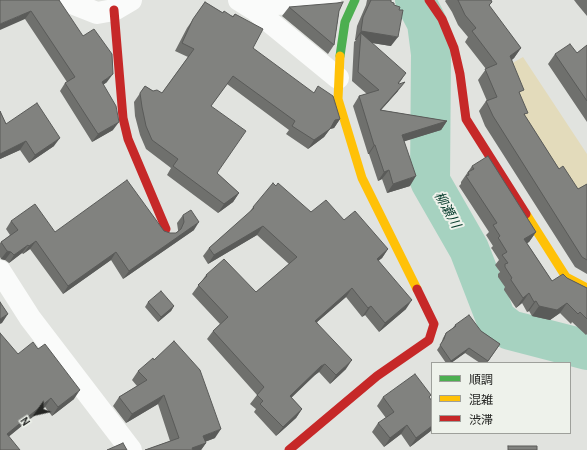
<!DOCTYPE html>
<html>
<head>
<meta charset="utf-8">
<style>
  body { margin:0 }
  #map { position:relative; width:587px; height:450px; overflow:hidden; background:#e1e3df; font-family:Karla,"Noto Sans JP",sans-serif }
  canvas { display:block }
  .legend { position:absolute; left:431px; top:362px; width:140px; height:72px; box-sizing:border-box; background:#eef2eb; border:1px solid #9ea09b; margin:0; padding:5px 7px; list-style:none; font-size:12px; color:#252624 }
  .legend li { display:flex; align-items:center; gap:8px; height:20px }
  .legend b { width:20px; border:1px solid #9ea09b }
  .north { position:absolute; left:16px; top:394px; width:40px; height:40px; -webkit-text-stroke:3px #eef2eb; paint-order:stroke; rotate:236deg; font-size:11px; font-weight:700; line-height:16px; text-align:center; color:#252624 }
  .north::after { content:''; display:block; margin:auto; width:14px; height:18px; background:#252624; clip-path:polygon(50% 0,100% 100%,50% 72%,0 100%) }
</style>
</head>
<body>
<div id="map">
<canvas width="587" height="450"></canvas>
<ul class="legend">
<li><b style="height:5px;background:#4caf50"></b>順調</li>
<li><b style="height:5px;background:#ffc107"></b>混雑</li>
<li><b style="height:5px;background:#c62828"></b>渋滞</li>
</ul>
<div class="north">N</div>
</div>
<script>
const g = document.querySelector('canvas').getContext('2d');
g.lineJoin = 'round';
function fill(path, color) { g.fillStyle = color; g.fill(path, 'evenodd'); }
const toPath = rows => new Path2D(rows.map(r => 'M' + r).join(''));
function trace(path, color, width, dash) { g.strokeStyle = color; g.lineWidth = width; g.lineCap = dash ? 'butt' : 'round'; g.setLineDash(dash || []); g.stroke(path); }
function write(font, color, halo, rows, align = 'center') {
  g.font = font + ' Karla,"Noto Sans JP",sans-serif'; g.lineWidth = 4; g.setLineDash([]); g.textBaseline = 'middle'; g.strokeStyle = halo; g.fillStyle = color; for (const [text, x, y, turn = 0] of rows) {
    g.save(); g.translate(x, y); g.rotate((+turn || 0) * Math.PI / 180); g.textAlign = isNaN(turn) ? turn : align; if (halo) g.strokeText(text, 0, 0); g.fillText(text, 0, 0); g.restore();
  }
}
fill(toPath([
  [523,57,587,154,587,188,575,196,526,134,509,65]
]), '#e3dbbb');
trace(toPath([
  [415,0,427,23,431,54,430,181,469,249,496,319,510,330,587,350]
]), '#a6d2c0', 40);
trace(toPath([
  [64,0,97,13,114,10,131,0],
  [239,0,255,10,263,5,330,0],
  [255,10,338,78],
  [0,271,30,318,131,450]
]), '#fafbfa', 22);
trace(toPath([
  [340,56,345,22,355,0]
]), '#4caf50', 9);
trace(toPath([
  [340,56,338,99,362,178,417,289],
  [526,214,566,277,587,288]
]), '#ffc107', 9);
trace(toPath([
  [429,0,442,19,454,48,460,74,466,119,526,214],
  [114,10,123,118,128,139,166,229],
  [289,450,377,376,429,340,434,324,417,289]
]), '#c62828', 9);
fill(toPath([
  [0,0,59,0,107,82,103,85,113,130,92,142,60,91,65,83,67,82,25,19],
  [367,0,391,0,391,46,372,43,398,84,398,91,381,110,447,121,441,130,404,141,410,186,387,193,382,179,378,181,369,154,368,154,353,106,359,96,367,94,352,81,354,42,356,40,355,40,357,26,366,5],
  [446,0,491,0,492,2,489,6,521,48,514,58,512,60,525,116,559,169,578,189,587,184,587,274,575,267,485,126,479,111,486,101,487,101,478,80,486,69,465,42,468,37,458,25,452,12,445,1],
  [574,0,587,0,587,16,577,4],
  [205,2,223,13,233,16,235,14,253,48,340,119,334,128,330,129,324,137,308,149,286,134,289,130,227,84,211,106,217,173,239,193,233,202,218,213,167,175,171,168,146,149,140,135,135,116,134,102,145,86,153,91,162,93,188,57,175,51,187,28],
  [289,7,339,11,334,45,328,54,282,16],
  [587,45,587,122,548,64,555,54,577,53],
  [0,111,6,124,54,146,29,163,20,150,0,159],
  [472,166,536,232,529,242,527,243,552,281,567,278,587,288,587,334,586,335,572,322,571,324,560,313,550,320,532,316,529,311,527,312,522,303,516,308,504,290,504,289,505,287,498,277,498,274,500,272,495,265,499,260,492,249,491,248,493,246,486,235,489,232,459,186,461,184,461,182],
  [253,207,311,212,344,220,388,249,382,258,378,261,406,309,379,332,365,315,362,317,346,297,317,322,346,369,330,384,319,372,315,375,291,397,302,409,296,418,276,436,254,412,256,409,250,404,257,395,207,339,213,331,220,324,192,294,206,275,256,292,289,264,257,235,208,264,203,256,209,248,249,213],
  [183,215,194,230,123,279,111,260,63,294,30,249,23,254,22,253,9,263,5,260,1,259,0,257,0,243,10,235,6,229,11,221,55,232,164,231,170,233,176,233,178,231,178,230,177,223],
  [148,302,174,306,171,311,158,322,145,307],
  [455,325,481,331,500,344,487,363,480,363,465,353,451,363,446,363,437,350,441,344,443,338,446,333,452,329],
  [18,354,74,399,52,416,45,407,9,436,0,450],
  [138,371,215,438,205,442,206,443,201,450,145,450,170,441,158,404,126,423,113,406,119,397,137,386,132,380],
  [383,397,429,398,432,401,432,430,410,447,401,434,384,447,372,432,378,423,386,418,377,406]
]), '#6f706d');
fill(toPath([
  [31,11,25,19,0,30,0,24],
  [361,31,398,37,391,46,360,41,361,33,356,40,355,40],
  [521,48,514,58,503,66,510,56],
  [406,73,400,82,391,92,398,83],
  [113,74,107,82,96,90,102,82],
  [405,82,398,91,373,119,380,110],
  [340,119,334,128,330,129,324,137,308,149,314,140,335,120],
  [447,121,441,130,396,144,402,135],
  [119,122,113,130,92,142,98,134],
  [60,138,54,146,29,163,35,155],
  [26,141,20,150,0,159,0,154],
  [374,145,375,145,369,154,368,154],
  [389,170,382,179,378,181,384,172],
  [416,176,410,186,387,193,393,184],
  [239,193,233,202,218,213,224,204],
  [199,222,194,230,123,279,129,271],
  [263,226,257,235,208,264,214,255],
  [536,232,529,242,517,249,524,239],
  [36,241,30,249,23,254,29,246],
  [28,245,22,253,9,263,14,255],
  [388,249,382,258,371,267,377,259],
  [7,251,11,252,5,260,1,259],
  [116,252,111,260,63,294,68,286],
  [352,288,346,297,309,329,315,321],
  [529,293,522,303,516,308,523,298],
  [412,300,406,309,379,332,385,323],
  [536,301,529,311,527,312,534,302],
  [567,303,560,313,550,320,532,316,539,306],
  [174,306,171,311,158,322,161,317],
  [371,306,365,315,362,317,368,308],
  [8,314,2,323,0,324,0,319],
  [469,348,465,353,451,363,449,363,451,361],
  [352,360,346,369,330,384,336,375],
  [325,364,319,372,315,375,284,405,290,396,321,366],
  [80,390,74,399,52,416,58,407],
  [164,395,158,404,126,423,132,414],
  [51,398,45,407,1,443,7,434],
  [302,409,296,418,276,436,283,427],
  [407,425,401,434,384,447,390,438],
  [432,426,432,430,410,447,416,438],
  [221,429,215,438,196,445,203,436],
  [206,443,201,450,191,450,192,448]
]), '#5a5b59');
const building = toPath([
  [0,0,59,0,83,36,94,29,112,54,113,74,102,82,116,106,119,122,98,134,65,83,75,77,31,11,0,24,0,0],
  [371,0,391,0,391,2,394,3,394,5,400,7,399,10,403,10,398,37,361,31,363,17,371,0],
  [458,0,491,0,492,2,489,5,521,48,510,56,524,90,519,92,528,113,524,114,559,169,563,166,578,189,587,184,587,260,582,257,493,116,486,101,497,97,485,69,497,64,472,31,476,28,465,15,458,0],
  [205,2,223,13,224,11,233,17,235,14,263,29,253,48,314,93,318,86,333,96,340,119,335,120,330,129,314,140,292,126,295,121,233,76,211,106,246,131,217,173,239,193,224,204,173,166,178,159,152,140,146,126,142,107,140,93,145,86,153,91,157,90,162,93,194,49,182,43,193,19,205,2],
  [343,2,339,11,334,45,289,7,337,3,343,2],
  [361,33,406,73,398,83,399,84,405,82,380,110,447,121,402,135,416,176,393,184,389,170,384,172,375,145,374,145,359,96,379,90,358,72,361,33],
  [570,44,577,53,587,45,587,101,555,54,570,44],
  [37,103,60,138,35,155,26,141,0,154,0,111,6,124,37,103],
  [488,156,536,232,524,239,552,281,563,274,567,278,587,288,587,319,580,312,578,314,567,303,557,310,539,306,536,301,534,302,529,293,523,298,511,280,511,279,512,278,505,267,505,264,508,263,502,255,507,252,499,239,498,238,500,236,493,225,497,223,466,176,469,175,468,172,474,169,472,166,488,156],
  [127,180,164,231,170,233,176,233,181,229,184,222,183,215,191,210,199,222,129,271,116,252,68,286,36,241,29,246,28,245,14,255,11,252,7,251,1,242,18,230,11,221,35,204,55,232,127,180],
  [273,183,276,186,278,183,311,212,326,200,344,220,355,211,388,249,377,259,412,300,385,323,371,306,368,308,352,288,315,321,352,360,336,375,325,364,321,366,290,396,302,409,283,427,260,404,263,401,257,395,264,387,213,331,228,317,198,285,207,276,206,275,224,259,256,292,297,257,263,226,214,255,209,248,254,208,253,207,273,183],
  [161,291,174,306,161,317,148,302,161,291],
  [0,302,8,314,0,319,0,302],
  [469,315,481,331,500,344,488,361,469,348,451,361,440,345,444,339,446,333,456,326,455,325,469,315],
  [0,333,18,354,33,342,38,349,45,344,80,390,58,407,51,398,7,434,20,450,0,450,0,333],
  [174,341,200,370,221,429,203,436,206,443,192,448,193,450,145,450,179,438,164,395,132,414,119,397,147,380,138,371,153,358,154,360,174,341],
  [415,374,431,395,429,397,432,401,432,426,416,438,407,425,390,438,378,423,394,412,383,397,415,374],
  [123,443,127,450,107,450,123,443],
  [508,446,537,446,537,450,508,450,508,446]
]);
fill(building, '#81827f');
trace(building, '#5a5b59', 1);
write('italic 13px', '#003727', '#eef2eb', [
  ["柳瀬川",447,210,61]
]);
</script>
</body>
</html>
